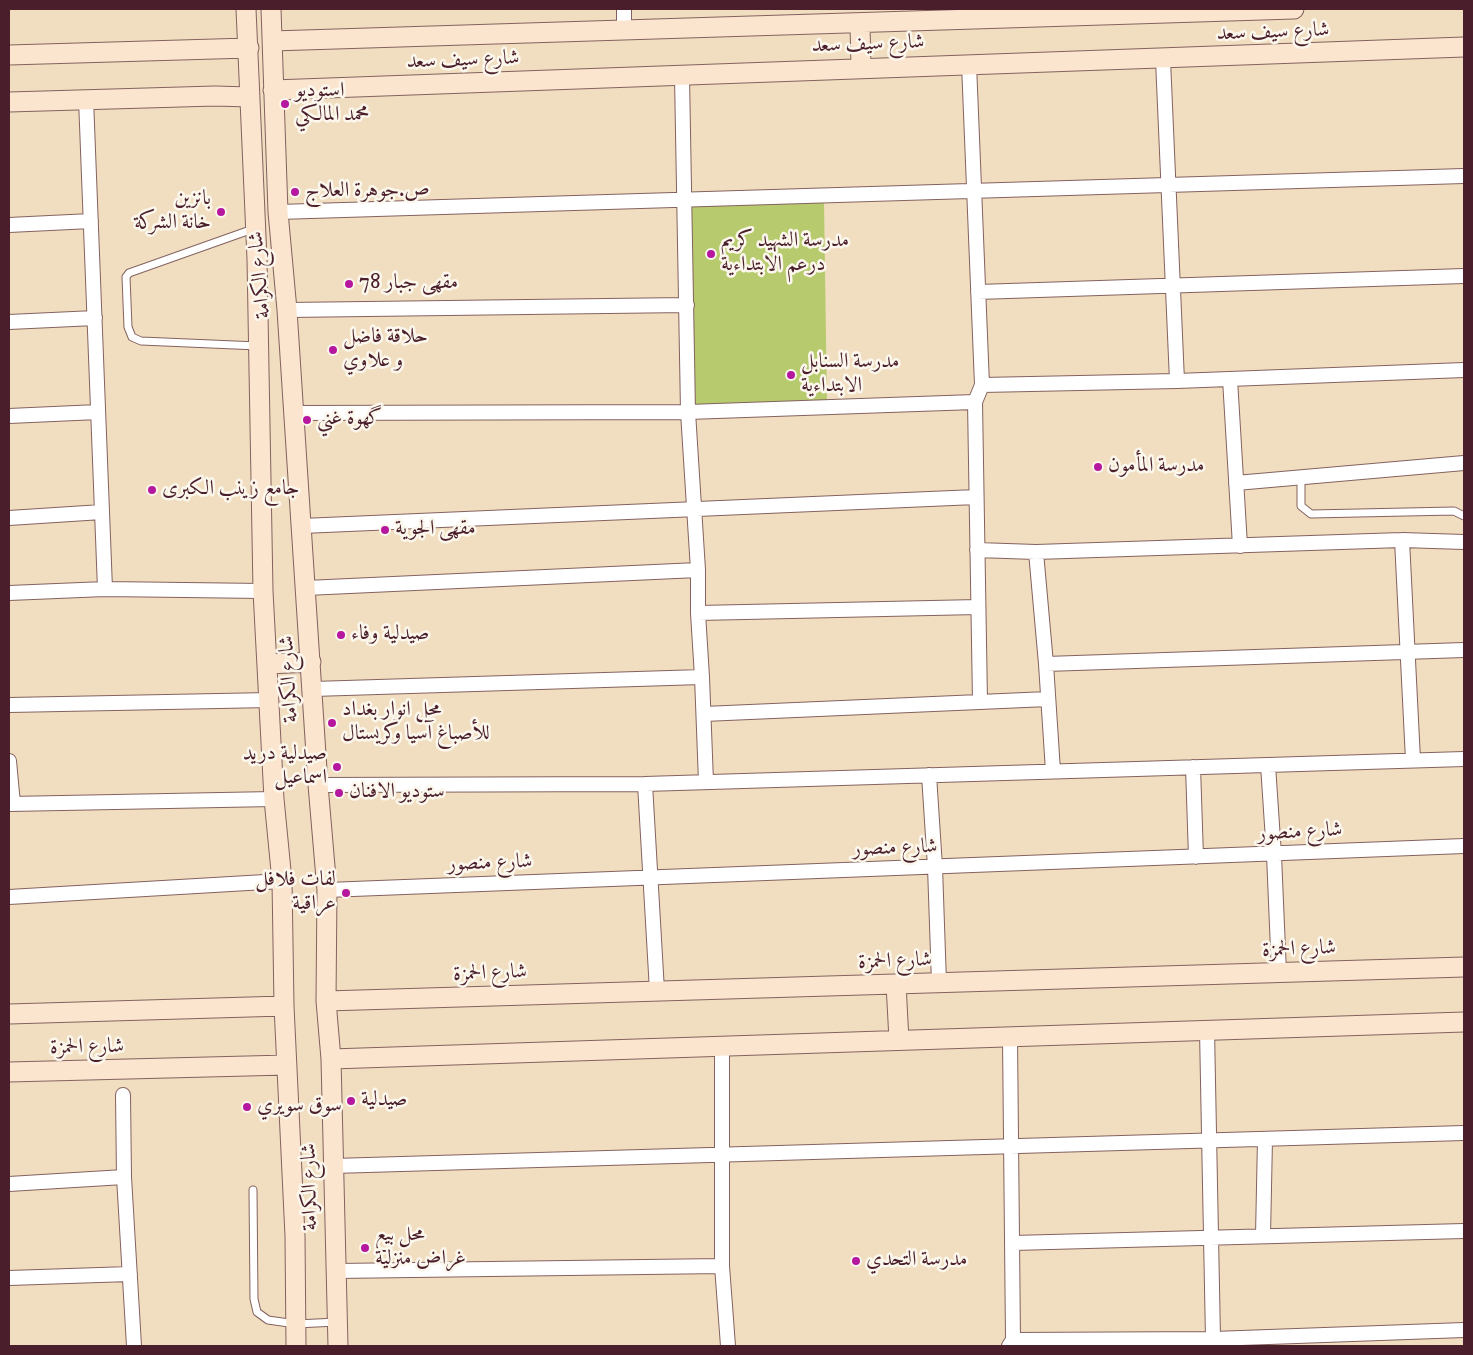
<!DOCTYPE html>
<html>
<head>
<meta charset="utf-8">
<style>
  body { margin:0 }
  #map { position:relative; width:1473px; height:1355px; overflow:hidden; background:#f1dec0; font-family:"IM FELL DW Pica",serif }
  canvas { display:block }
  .frame { position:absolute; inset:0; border:10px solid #4a1f2b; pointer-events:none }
</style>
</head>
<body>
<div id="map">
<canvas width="1473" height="1355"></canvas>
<div class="frame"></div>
</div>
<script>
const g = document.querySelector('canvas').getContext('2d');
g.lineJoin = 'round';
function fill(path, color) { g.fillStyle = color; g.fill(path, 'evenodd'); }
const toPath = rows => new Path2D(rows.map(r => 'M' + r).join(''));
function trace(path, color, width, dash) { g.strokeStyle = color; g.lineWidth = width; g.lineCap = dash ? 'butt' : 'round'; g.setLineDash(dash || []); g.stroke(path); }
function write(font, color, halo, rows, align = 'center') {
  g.font = font + ' "IM FELL DW Pica",Amiri,serif'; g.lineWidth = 5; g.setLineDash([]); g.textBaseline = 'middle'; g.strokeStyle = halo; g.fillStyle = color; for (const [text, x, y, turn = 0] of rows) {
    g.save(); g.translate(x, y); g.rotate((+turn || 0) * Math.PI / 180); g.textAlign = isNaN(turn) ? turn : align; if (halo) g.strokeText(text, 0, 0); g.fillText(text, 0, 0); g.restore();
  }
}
fill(toPath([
  [685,200,824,200,827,407,688,412]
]), '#b7cb6e');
const lane = toPath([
  [253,229,129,273,126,277,128,327,132,337,141,341,258,346],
  [1301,478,1301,506,1311,514,1454,511,1464,516],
  [253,1190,254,1299,257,1312,268,1320,296,1324,337,1322]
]);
const street = toPath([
  [624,9,624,31],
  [1163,60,1177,381],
  [969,64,982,385,975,402,980,701],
  [682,76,688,412,698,570,698,613,702,677,706,782],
  [86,99,105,589],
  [278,212,1464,176],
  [9,225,91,221],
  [978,292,1464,276],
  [287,310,687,305],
  [9,322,95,318],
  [1230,379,1240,546],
  [982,385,1177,381,1464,370],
  [294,413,688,412,975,402],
  [9,416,98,412],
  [1236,483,1464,463],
  [9,518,102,512],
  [302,526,976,497],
  [1402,540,1413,760],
  [977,550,1036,552,1402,540,1464,542],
  [1036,552,1046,664,1053,771],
  [306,588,698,570],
  [9,593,105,589,263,591],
  [698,613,978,607],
  [1046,664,1464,650],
  [313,689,702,677],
  [9,705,271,700],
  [704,714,1048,699],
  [9,761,13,804],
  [1268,765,1274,855,1279,973],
  [1193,767,1196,857],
  [929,775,935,867,939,983],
  [645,784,657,991],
  [318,785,645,784,1464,759],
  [9,804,274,799],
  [327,890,1464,846],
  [9,897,282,881],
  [1207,1030,1213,1339],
  [722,1046,722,1266,728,1346],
  [123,1095,124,1177,134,1346],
  [333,1166,1464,1133],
  [9,1184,124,1177],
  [1263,1236,1265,1139],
  [1013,1243,1464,1231],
  [336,1271,722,1266],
  [9,1278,130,1274],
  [1013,1340,1213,1339,1464,1330],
  [1009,1346,1013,1340,1010,1037]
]);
const secondary = toPath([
  [246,9,257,259,263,591,274,799,282,881,284,1006,295,1236,296,1346],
  [271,9,278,212,287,310,318,785,327,890,326,1001,331,1059,338,1346],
  [860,24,861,68],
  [272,41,1294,9],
  [9,55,249,48],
  [273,90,1464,47],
  [9,102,215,96,250,97],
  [268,664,311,662],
  [896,984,899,1040],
  [326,1001,1464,967],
  [9,1014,284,1006],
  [331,1059,1464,1022],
  [9,1072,287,1065]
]);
trace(lane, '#84625f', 9);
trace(street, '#84625f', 16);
trace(secondary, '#84625f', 21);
trace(lane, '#fff', 7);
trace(street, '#fff', 14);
trace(secondary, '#fbe5cf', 19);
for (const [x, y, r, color] of [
  [285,104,5,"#b5179e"],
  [295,192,5,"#b5179e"],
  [221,212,5,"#b5179e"],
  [711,254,5,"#b5179e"],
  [349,284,5,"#b5179e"],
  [333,350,5,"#b5179e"],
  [791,375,5,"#b5179e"],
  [307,420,5,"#b5179e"],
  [1098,467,5,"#b5179e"],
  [152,490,5,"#b5179e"],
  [385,530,5,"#b5179e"],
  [341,635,5,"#b5179e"],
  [332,723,5,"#b5179e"],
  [337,767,5,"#b5179e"],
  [339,793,5,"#b5179e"],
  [346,893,5,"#b5179e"],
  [351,1101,5,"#b5179e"],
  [247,1107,5,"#b5179e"],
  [365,1248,5,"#b5179e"],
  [856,1261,5,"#b5179e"]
]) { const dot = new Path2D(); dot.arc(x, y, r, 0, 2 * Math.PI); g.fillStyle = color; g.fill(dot); trace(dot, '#fbf7ec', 2); }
write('21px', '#4a1f2b', '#fbf7ec', [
  ["شارع سيف سعد",1273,33,-2],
  ["شارع سيف سعد",868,45,-2],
  ["شارع سيف سعد",463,61,-2],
  ["شارع الكرامة",261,275,-95],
  ["شارع الكرامة",290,679,-93],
  ["شارع منصور",1300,833,-3],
  ["شارع منصور",895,849,-2],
  ["شارع منصور",490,864,-2],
  ["شارع الحمزة",1299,950,-2],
  ["شارع الحمزة",895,962,-2],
  ["شارع الحمزة",490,974,-2],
  ["شارع الحمزة",87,1048,-1],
  ["شارع الكرامة",311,1187,-91]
]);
write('21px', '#4a1f2b', '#fbf7ec', [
  ["استوديو",295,92],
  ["محمد المالكي",295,116],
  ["ص.جوهرة العلاج",305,192],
  ["بانزين",211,200,"right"],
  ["خانة الشركة",211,224,"right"],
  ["مدرسة الشهيد كريم",721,242],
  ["درعم الابتداءية",721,266],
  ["مقهى جبار 78",359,284],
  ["حلاقة فاضل",343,338],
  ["و علاوي",343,362],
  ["مدرسة السنابل",801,363],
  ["الابتداءية",801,387],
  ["گهوة غني",317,420],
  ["مدرسة المأمون",1108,467],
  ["جامع زينب الكبرى",162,490],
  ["مقهى الجوية",395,530],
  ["صيدلية وفاء",351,635],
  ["محل انوار بغداد",342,711],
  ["للأصباغ آسيا وكريستال",342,735],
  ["صيدلية دريد",327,755,"right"],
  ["اسماعيل",327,779,"right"],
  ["ستوديو الافنان",349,793],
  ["لفات فلافل",336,881,"right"],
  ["عراقية",336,905,"right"],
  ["صيدلية",361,1101],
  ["سوق سويري",257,1107],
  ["محل بيع",375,1236],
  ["غراض منزلية",375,1260],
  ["مدرسة التحدي",866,1261]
], 'left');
</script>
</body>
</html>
